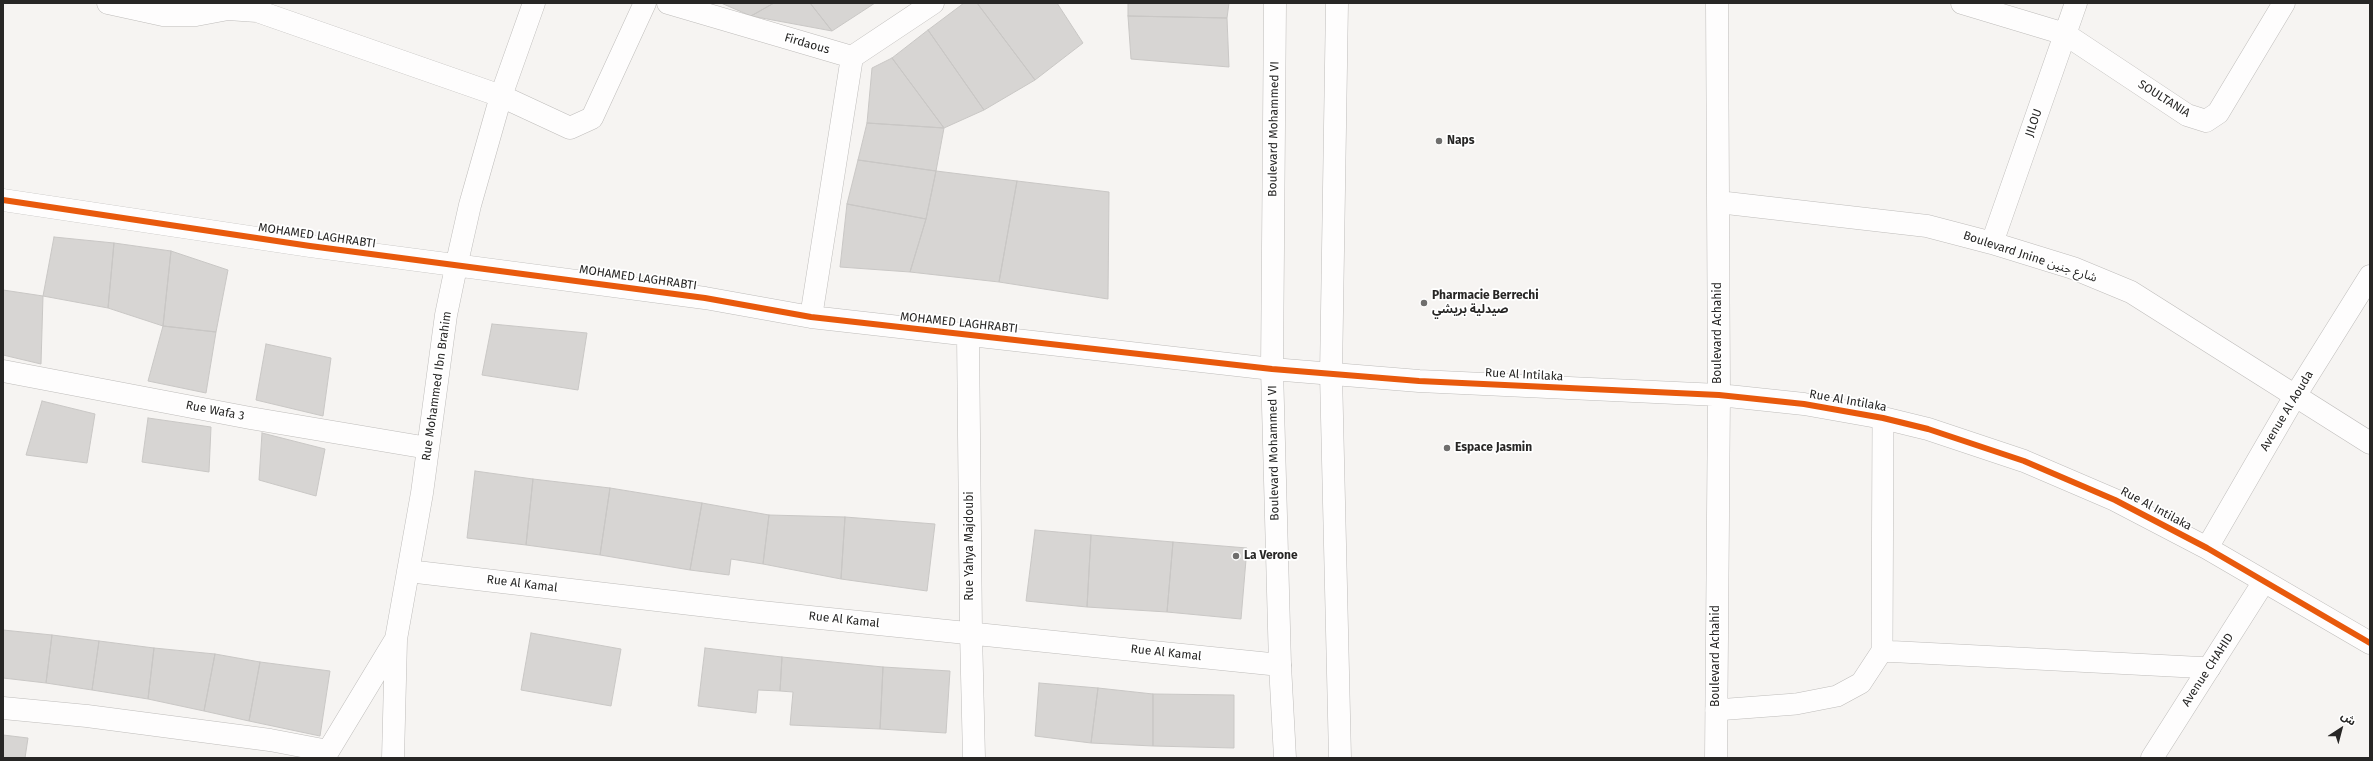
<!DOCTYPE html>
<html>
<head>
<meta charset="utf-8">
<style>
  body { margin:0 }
  #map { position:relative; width:2373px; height:761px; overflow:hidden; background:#f6f4f2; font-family:"Fira Sans","Noto Sans Arabic",sans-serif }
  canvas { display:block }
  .frame { position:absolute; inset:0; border:4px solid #272625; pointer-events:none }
  .north { position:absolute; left:2321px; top:709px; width:40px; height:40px; -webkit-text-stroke:3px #fff; paint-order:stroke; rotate:36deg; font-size:11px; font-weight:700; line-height:16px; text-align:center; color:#272625 }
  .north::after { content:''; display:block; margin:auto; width:14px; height:18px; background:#272625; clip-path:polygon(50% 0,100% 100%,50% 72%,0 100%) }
</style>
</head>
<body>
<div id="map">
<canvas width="2373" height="761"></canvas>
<div class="frame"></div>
<div class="north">ش</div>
</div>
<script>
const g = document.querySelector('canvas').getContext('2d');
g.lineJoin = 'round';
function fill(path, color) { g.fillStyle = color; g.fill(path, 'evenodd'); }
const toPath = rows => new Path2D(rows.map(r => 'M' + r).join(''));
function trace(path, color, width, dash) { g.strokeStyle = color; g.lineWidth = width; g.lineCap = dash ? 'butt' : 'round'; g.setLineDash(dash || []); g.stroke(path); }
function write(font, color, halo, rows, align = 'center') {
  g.font = font + ' "Fira Sans","Noto Sans Arabic",sans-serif'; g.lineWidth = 3.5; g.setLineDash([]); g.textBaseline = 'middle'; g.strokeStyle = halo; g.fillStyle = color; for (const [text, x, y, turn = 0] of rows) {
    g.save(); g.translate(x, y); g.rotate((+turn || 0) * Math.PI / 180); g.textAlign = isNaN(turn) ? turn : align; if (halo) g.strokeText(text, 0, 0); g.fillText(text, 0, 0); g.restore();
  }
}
const building = toPath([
  [721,3,774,3,751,16,721,3],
  [774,3,810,3,832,31,751,16,774,3],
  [810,3,875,3,832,31,810,3],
  [964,3,977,3,1035,80,984,110,928,30,964,3],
  [977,3,1057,3,1083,43,1035,80,977,3],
  [1128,3,1229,3,1227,18,1128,16,1128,3],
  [1128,16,1227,18,1229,67,1131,59,1128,16],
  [928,30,984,110,944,128,892,58,928,30],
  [892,58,944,128,867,123,872,68,892,58],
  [867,123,944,128,936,171,858,160,867,123],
  [858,160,936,171,926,219,847,204,858,160],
  [936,171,1017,181,999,282,910,272,926,219,936,171],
  [1017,181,1109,192,1108,299,999,282,1017,181],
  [847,204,926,219,910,272,840,267,847,204],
  [54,237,114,243,108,308,43,296,54,237],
  [114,243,171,251,163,326,108,308,114,243],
  [171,251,228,270,216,332,163,326,171,251],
  [3,290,43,296,41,364,3,355,3,290],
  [492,324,587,333,578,390,482,375,492,324],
  [163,326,216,332,206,393,148,381,163,326],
  [266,344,331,358,323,416,256,400,266,344],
  [42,401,95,414,87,463,26,455,42,401],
  [148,418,211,427,209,472,142,462,148,418],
  [262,433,325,449,316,496,259,480,262,433],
  [475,471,533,479,526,545,467,538,475,471],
  [533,479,610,488,600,555,526,545,533,479],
  [610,488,702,503,690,570,600,555,610,488],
  [702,503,769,515,763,564,731,559,729,575,690,570,702,503],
  [769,515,845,517,841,579,763,564,769,515],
  [845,517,935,524,927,591,841,579,845,517],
  [1035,530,1091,535,1087,607,1026,601,1035,530],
  [1091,535,1173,542,1167,612,1087,607,1091,535],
  [1173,542,1247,548,1241,619,1167,612,1173,542],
  [3,630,52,635,46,683,3,678,3,630],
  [531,633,621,649,611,706,521,690,531,633],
  [52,635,99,641,92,690,46,683,52,635],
  [99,641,154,648,148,699,92,690,99,641],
  [154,648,215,654,204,711,148,699,154,648],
  [705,648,782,657,780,691,758,690,756,713,698,706,705,648],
  [215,654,260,662,249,721,204,711,215,654],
  [782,657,883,667,880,729,790,725,793,692,780,691,782,657],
  [260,662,330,671,320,736,249,721,260,662],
  [883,667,950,671,946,733,880,729,883,667],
  [1039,683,1098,688,1091,743,1035,736,1039,683],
  [1098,688,1153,694,1153,746,1091,743,1098,688],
  [1153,694,1234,695,1234,748,1153,746,1153,694],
  [3,735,28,738,25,758,3,758,3,735]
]);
fill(building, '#d7d5d3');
trace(building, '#c9c7c5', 1);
const service = toPath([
  [1882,651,2210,668],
  [1716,710,1796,704,1837,696,1861,683,1882,651,1883,418]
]);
const minor = toPath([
  [108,3,163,15,196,15,228,9,257,11,501,96,570,128,592,118,645,3],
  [668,3,852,57,933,3],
  [1962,3,2065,34,2187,115,2206,121,2218,113,2284,3],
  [3,200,310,246,705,298,811,317,1272,369,1419,381,1719,395,1804,404,1883,418,1928,429,2024,461,2115,500,2207,548,2370,643],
  [1718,202,1927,226,1992,243,2073,268,2131,292,2370,443],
  [1992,243,2076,3],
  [811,317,852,57],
  [968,335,971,632,974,758],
  [3,371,250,418,428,448],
  [2207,548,2295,396,2370,276],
  [408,571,751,611,1280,665],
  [3,708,87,716,270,740,328,751],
  [324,758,396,639,422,493,446,315,456,267,470,205,501,96,534,3],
  [393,758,396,640],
  [1716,758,1719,395,1717,3],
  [2152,758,2263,583]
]);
const secondary = toPath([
  [1275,3,1272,369,1280,665,1285,758],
  [1337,3,1331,374,1340,758]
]);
trace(service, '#bebcba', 22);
trace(minor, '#bebcba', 23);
trace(secondary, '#bebcba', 23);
trace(service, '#fefdfd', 21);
trace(minor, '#fefdfd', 22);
trace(secondary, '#fefdfd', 22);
trace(toPath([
  [3,200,310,246,705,298,811,317,1272,369,1419,381,1719,395,1804,404,1883,418,1928,429,2024,461,2115,500,2207,548,2370,643]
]), '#e8590c', 6);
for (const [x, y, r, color] of [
  [1439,141,4,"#6f6e6d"],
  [1424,303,4,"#6f6e6d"],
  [1447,448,4,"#6f6e6d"],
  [1236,556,4,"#6f6e6d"]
]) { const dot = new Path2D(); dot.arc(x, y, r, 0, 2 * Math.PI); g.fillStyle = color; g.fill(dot); trace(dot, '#fff', 1.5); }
write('12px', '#272625', '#fff', [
  ["Firdaous",807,44,16],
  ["SOULTANIA",2164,99,32],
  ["JILOU",2034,123,-71],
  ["Boulevard Mohammed VI",1274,129,-89],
  ["MOHAMED LAGHRABTI",317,236,8],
  ["Boulevard Jnine شارع جنين",2030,257,18],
  ["MOHAMED LAGHRABTI",638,278,8],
  ["MOHAMED LAGHRABTI",959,323,6],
  ["Boulevard Achahid",1718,333,-90],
  ["Rue Al Intilaka",1524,375,3],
  ["Rue Mohammed Ibn Brahim",437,386,-82],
  ["Rue Al Intilaka",1848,401,10],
  ["Rue Wafa 3",215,411,11],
  ["Avenue Al Aouda",2287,411,-59],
  ["Boulevard Mohammed VI",1274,453,-91],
  ["Rue Al Intilaka",2156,509,28],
  ["Rue Yahya Majdoubi",970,546,-90],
  ["Rue Al Kamal",522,584,7],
  ["Rue Al Kamal",844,620,6],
  ["Rue Al Kamal",1166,653,6],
  ["Boulevard Achahid",1716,656,-90],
  ["Avenue CHAHID",2208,670,-57]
]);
write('bold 12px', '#272625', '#fff', [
  ["Naps",1447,141],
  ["Pharmacie Berrechi",1432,296],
  ["صيدلية بريشي",1432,310],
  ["Espace Jasmin",1455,448],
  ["La Verone",1244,556]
], 'left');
</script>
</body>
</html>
